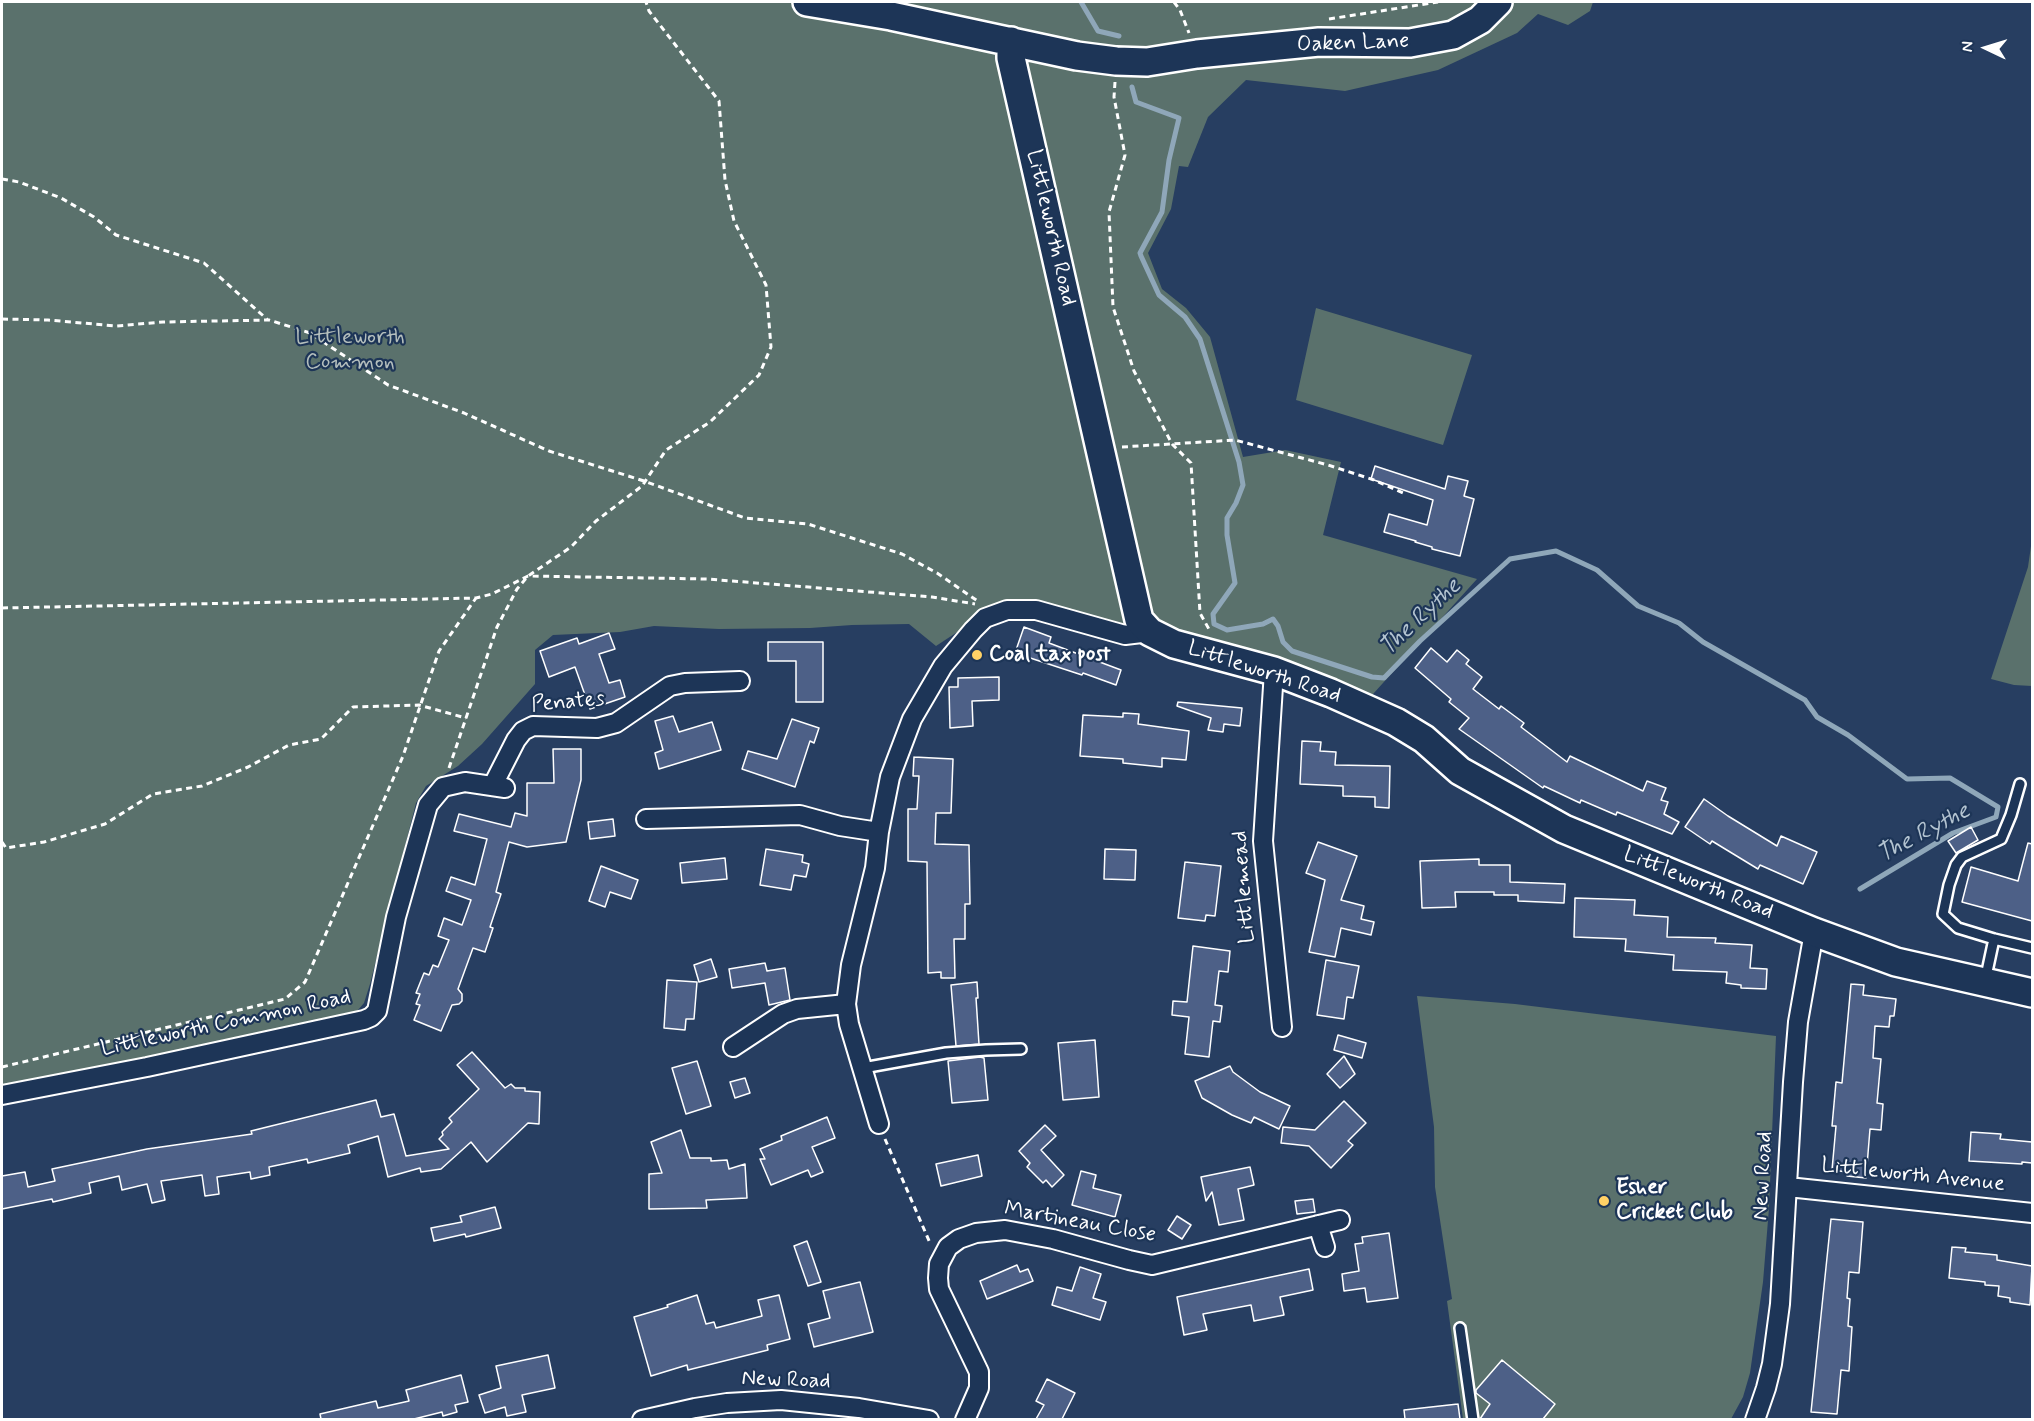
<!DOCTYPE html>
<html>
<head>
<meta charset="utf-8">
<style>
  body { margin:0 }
  #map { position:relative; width:2034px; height:1421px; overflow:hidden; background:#273e61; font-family:Mynerve,sans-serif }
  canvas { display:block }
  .frame { position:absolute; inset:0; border:3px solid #fff; pointer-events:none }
  .north { position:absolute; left:1956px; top:18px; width:60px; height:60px; -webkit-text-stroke:4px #1d3557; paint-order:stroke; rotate:274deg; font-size:16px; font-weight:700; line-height:24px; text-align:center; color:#fff }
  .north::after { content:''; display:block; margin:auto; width:21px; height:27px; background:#fff; clip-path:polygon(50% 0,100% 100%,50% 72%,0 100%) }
</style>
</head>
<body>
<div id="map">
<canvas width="2034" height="1421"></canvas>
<div class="frame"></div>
<div class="north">N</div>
</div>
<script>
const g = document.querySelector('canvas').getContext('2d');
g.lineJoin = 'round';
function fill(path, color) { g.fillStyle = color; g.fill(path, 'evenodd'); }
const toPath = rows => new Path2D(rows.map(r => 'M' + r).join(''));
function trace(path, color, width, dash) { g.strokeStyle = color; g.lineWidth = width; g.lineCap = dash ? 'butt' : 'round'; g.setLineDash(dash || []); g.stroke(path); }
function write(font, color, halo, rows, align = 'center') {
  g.font = font + ' Mynerve,sans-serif'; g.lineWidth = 4.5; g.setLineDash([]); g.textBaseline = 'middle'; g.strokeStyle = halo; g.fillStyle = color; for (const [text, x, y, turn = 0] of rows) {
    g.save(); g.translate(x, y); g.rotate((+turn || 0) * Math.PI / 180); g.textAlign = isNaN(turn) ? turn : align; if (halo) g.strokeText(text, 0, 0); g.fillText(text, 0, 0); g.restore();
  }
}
fill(toPath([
  [2,2,1593,2,1590,11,1568,25,1538,14,1517,33,1438,70,1345,91,1246,80,1208,117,1188,167,1179,166,1171,209,1148,253,1162,289,1186,308,1210,337,1243,457,1285,450,1341,462,1323,535,1477,579,1364,704,1036,610,968,625,936,646,909,624,852,625,810,628,719,629,654,626,620,632,553,635,535,650,535,684,482,744,458,766,426,786,416,803,370,984,364,1003,358,1010,347,1016,150,1058,2,1086],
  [1316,308,1472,355,1443,445,1296,400],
  [2032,539,2032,686,2014,685,1991,679,2028,567],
  [1417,996,1515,1004,1776,1036,1769,1208,1763,1282,1750,1373,1743,1397,1731,1419,1463,1419,1447,1301,1452,1299,1435,1187,1434,1127]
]), '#5a716c');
trace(toPath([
  [1081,2,1098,31,1119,36],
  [1132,87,1136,102,1179,118,1169,160,1162,212,1140,253,1141,256,1159,295,1185,317,1200,339,1239,462,1243,485,1236,503,1227,518,1227,535,1235,583,1213,614,1214,624,1227,630,1263,624,1273,619,1278,626,1283,642,1292,651,1372,677,1384,678,1420,641,1510,559,1556,551,1597,570,1638,606,1679,623,1703,642,1805,700,1817,717,1848,735,1907,779,1950,778,1998,807,1996,817,1953,833,1860,889]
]), '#8fa7b9', 5);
const building = toPath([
  [1375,466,1445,489,1448,476,1468,481,1464,496,1474,499,1460,556,1432,549,1432,547,1415,542,1416,541,1384,532,1389,514,1427,525,1433,500,1371,479,1375,466],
  [1024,627,1051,637,1049,643,1121,670,1116,685,1083,673,1082,675,1015,653,1024,627],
  [609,633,615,649,599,654,609,683,620,680,625,697,590,709,575,667,549,677,540,651,577,638,579,644,609,633],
  [768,642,823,642,823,702,796,702,796,661,768,661,768,642],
  [1431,648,1447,662,1457,650,1469,660,1466,664,1482,677,1473,689,1499,709,1501,706,1524,723,1521,727,1567,762,1570,756,1643,791,1647,781,1666,788,1661,800,1668,802,1664,814,1679,822,1672,834,1617,812,1616,815,1581,800,1580,803,1544,786,1543,788,1459,729,1469,718,1449,702,1451,699,1415,668,1431,648],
  [999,677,999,700,972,701,973,726,950,728,949,687,958,687,958,678,999,677],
  [1178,702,1242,708,1240,726,1224,724,1223,732,1208,730,1211,718,1177,706,1178,702],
  [1123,713,1139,714,1138,724,1189,731,1186,760,1162,758,1162,767,1123,763,1123,759,1080,756,1083,715,1123,717,1123,713],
  [673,716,679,732,712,722,721,750,659,769,655,753,663,750,655,721,673,716],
  [792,719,819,728,814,743,810,741,795,787,742,769,748,751,777,759,792,719],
  [1302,741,1321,742,1320,751,1336,752,1335,765,1390,766,1389,808,1375,807,1375,797,1343,796,1343,786,1300,784,1302,741],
  [553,749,581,749,581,780,566,842,527,847,509,842,496,892,501,894,490,927,493,928,485,952,473,948,458,989,462,994,462,1001,459,1004,452,1005,441,1031,414,1020,420,1005,416,1004,420,994,416,993,424,973,429,975,433,965,438,967,449,940,438,936,444,918,462,925,471,900,446,891,451,877,475,885,487,839,454,831,459,814,511,827,515,813,527,816,527,783,554,783,553,749],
  [914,757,953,759,951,813,936,813,935,844,969,845,970,904,965,904,965,939,954,939,955,978,941,978,941,972,928,973,927,862,908,861,908,809,917,809,919,776,913,776,914,757],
  [1704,799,1728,816,1777,846,1781,836,1817,852,1803,884,1760,865,1758,869,1712,841,1710,844,1685,827,1704,799],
  [613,819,615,836,590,839,588,822,613,819],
  [1971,827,1978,840,1956,853,1948,841,1971,827],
  [1318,842,1357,856,1341,900,1364,906,1361,919,1374,922,1371,935,1341,928,1335,957,1309,952,1325,880,1306,873,1318,842],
  [2028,843,2032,844,2032,921,1962,902,1971,867,2018,881,2028,843],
  [766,849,803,855,802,862,809,864,806,877,794,875,791,890,760,885,766,849],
  [1105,849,1136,850,1135,880,1104,879,1105,849],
  [725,858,727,879,682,883,680,863,725,858],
  [1479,859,1479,865,1510,865,1510,882,1565,884,1564,903,1518,901,1518,895,1494,895,1494,892,1455,892,1456,907,1422,908,1420,861,1479,859],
  [1185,862,1221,866,1215,916,1206,915,1205,921,1178,918,1185,862],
  [601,866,638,880,631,899,610,892,605,907,589,901,601,866],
  [1575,898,1635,900,1634,915,1668,917,1667,937,1716,938,1715,943,1752,945,1750,968,1767,969,1766,989,1741,988,1741,985,1726,983,1727,972,1673,970,1674,955,1625,951,1626,939,1574,937,1575,898],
  [1193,946,1230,951,1228,972,1219,971,1215,1005,1222,1006,1220,1022,1213,1021,1209,1057,1185,1054,1189,1017,1172,1015,1173,1001,1187,1002,1193,946],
  [711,959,717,977,699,982,694,965,711,959],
  [1326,960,1359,966,1353,998,1347,997,1344,1019,1317,1015,1326,960],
  [765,963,767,971,785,968,790,1000,769,1005,765,983,732,988,729,969,765,963],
  [667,980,697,982,694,1019,686,1019,685,1030,664,1028,667,980],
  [977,982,978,998,976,998,979,1044,956,1046,951,985,977,982],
  [1851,984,1864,985,1863,995,1896,999,1894,1016,1890,1016,1889,1027,1875,1026,1873,1058,1881,1059,1877,1103,1883,1104,1881,1130,1870,1129,1866,1178,1847,1176,1847,1172,1832,1170,1836,1126,1832,1126,1836,1082,1842,1083,1851,984],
  [1338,1035,1366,1043,1362,1058,1334,1050,1338,1035],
  [1095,1040,1099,1097,1063,1100,1058,1043,1095,1040],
  [472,1052,505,1088,511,1084,515,1088,525,1088,525,1091,540,1092,539,1124,528,1123,487,1162,471,1142,441,1169,421,1172,420,1168,388,1177,378,1136,348,1145,350,1153,308,1163,307,1159,269,1167,270,1175,251,1179,250,1172,217,1177,219,1194,205,1196,202,1175,161,1181,165,1200,152,1203,147,1184,122,1190,119,1176,89,1183,91,1193,53,1202,52,1199,2,1209,2,1176,25,1172,28,1187,55,1181,52,1169,147,1149,252,1134,251,1131,376,1100,381,1117,394,1114,406,1156,449,1149,439,1139,443,1135,442,1132,452,1122,449,1118,479,1089,457,1065,472,1052],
  [1344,1056,1355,1074,1340,1088,1327,1074,1344,1056],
  [980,1057,984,1058,988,1100,952,1103,948,1061,980,1057],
  [697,1061,711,1106,686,1114,672,1068,697,1061],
  [1230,1066,1233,1072,1260,1092,1290,1106,1279,1129,1254,1117,1251,1123,1232,1115,1202,1098,1195,1081,1230,1066],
  [745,1078,750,1093,735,1098,730,1082,745,1078],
  [1344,1101,1366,1123,1348,1141,1353,1145,1331,1168,1309,1146,1281,1143,1283,1127,1315,1130,1344,1101],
  [827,1117,835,1138,812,1147,823,1172,811,1177,808,1170,771,1185,760,1159,765,1159,760,1149,782,1140,781,1136,827,1117],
  [1045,1125,1056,1136,1041,1150,1064,1175,1052,1187,1046,1180,1043,1183,1027,1167,1030,1163,1019,1151,1045,1125],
  [681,1130,690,1158,711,1158,711,1161,727,1160,729,1169,745,1164,747,1198,706,1200,707,1208,649,1209,649,1174,662,1173,651,1142,681,1130],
  [1971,1132,2001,1134,2000,1139,2032,1142,2032,1163,2022,1162,2022,1164,1969,1161,1971,1132],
  [978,1155,982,1176,941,1186,936,1164,978,1155],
  [1250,1167,1254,1185,1238,1189,1244,1220,1219,1225,1212,1192,1206,1201,1201,1177,1250,1167],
  [1081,1171,1096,1175,1093,1188,1121,1195,1115,1217,1072,1205,1081,1171],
  [1313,1199,1315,1212,1297,1214,1295,1201,1313,1199],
  [495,1207,501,1228,466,1237,465,1234,434,1241,431,1228,462,1222,460,1216,495,1207],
  [1177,1216,1191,1225,1182,1239,1168,1230,1177,1216],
  [1831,1219,1863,1222,1859,1273,1849,1272,1847,1298,1850,1299,1848,1326,1852,1327,1849,1371,1841,1370,1837,1414,1811,1412,1831,1219],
  [1389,1233,1398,1298,1367,1302,1365,1288,1344,1291,1342,1274,1359,1271,1355,1244,1363,1243,1362,1237,1389,1233],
  [807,1241,821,1282,808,1286,794,1246,807,1241],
  [1952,1247,1966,1248,1965,1252,1997,1255,1997,1260,2032,1266,2030,1305,2010,1302,2010,1298,1998,1296,1999,1286,1985,1285,1985,1282,1949,1278,1952,1247],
  [1017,1265,1020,1272,1028,1269,1033,1281,987,1299,980,1281,1017,1265],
  [1080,1267,1101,1274,1093,1298,1106,1302,1100,1320,1052,1305,1057,1287,1072,1291,1080,1267],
  [1309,1269,1313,1290,1280,1297,1284,1315,1254,1321,1251,1305,1203,1314,1207,1330,1184,1335,1177,1297,1309,1269],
  [860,1282,873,1332,814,1347,808,1324,830,1318,823,1291,860,1282],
  [697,1295,706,1324,714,1322,716,1328,762,1316,758,1300,779,1295,790,1339,767,1345,768,1350,688,1370,687,1365,651,1376,634,1317,668,1307,667,1305,697,1295],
  [548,1355,555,1388,522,1395,526,1412,507,1416,505,1407,485,1413,479,1395,501,1388,496,1366,548,1355],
  [1502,1360,1555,1404,1543,1419,1480,1419,1490,1404,1476,1393,1476,1390,1502,1360],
  [461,1375,468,1402,455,1405,457,1412,443,1416,442,1412,414,1419,321,1419,320,1414,376,1401,378,1408,409,1401,406,1390,461,1375],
  [1047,1379,1075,1393,1062,1419,1036,1419,1044,1405,1036,1401,1047,1379],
  [1458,1404,1460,1419,1405,1419,1404,1410,1458,1404]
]);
fill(building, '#4d6087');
trace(building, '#fff', 1.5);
const lane = toPath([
  [2020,784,2011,815,2001,839,1962,857,1956,865,1949,885,1943,914,1958,928,1994,939,2032,948],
  [1985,981,1994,939],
  [863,1068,946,1053,986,1050,1021,1049],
  [1460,1328,1473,1420]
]);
const street = toPath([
  [1274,671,1263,841,1282,1027],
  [493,785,516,740,523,731,533,726,597,728,616,723,670,686,685,683,740,681],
  [646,819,800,815,840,826,879,832],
  [733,1047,783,1014,797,1009,846,1004],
  [2,1095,147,1067,364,1020,371,1017,377,1011,396,917,428,805,443,787,465,782,505,788],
  [879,1124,849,1024,846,1004,851,965,875,868,879,832,890,777,912,719,943,666,973,630,985,618,1007,610,1036,610,1125,635,1150,632],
  [1788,1187,2032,1213],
  [1318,1225,1325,1247],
  [642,1420,695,1408,727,1403,781,1400,859,1408,929,1420],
  [965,1420,979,1388,979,1372,939,1289,938,1278,939,1264,948,1247,959,1239,976,1233,1005,1230,1053,1239,1129,1260,1152,1265,1340,1220],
  [1755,1420,1766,1388,1772,1364,1780,1304,1793,1082,1798,1022,1814,932]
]);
const secondary = toPath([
  [807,2,891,16,1077,56,1116,61,1147,62,1197,54,1319,42,1410,43,1453,35,1480,20,1498,2],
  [1011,41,1011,58,1139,620,1150,632,1174,644,1274,671,1331,693,1396,722,1424,739,1460,771,1564,829,1814,932,1896,962,2032,993]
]);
trace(lane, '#fff', 14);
trace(street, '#fff', 22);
trace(secondary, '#fff', 32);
trace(toPath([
  [1174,2,1180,10,1189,33],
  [1329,19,1438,2],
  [1115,82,1114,97,1125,155,1109,212,1113,307,1134,371,1172,444,1191,463,1200,613,1210,631],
  [2,179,19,182,61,198,94,217,116,235,204,263,268,320],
  [2,319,48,320,116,326,163,322,269,320,310,333,388,385,464,413,549,451,644,481,745,518,808,524,902,554,937,573,979,602],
  [1122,447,1235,440,1328,465,1374,480,1403,493],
  [2,608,476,598,492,594,528,576,707,579,932,597,975,604],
  [449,768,497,627,517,589,528,576,571,547,596,521,642,486,666,450,710,422,759,375,771,347,766,285,734,221,725,180,719,101,649,11,646,2],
  [2,842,6,848,44,842,105,824,153,794,202,786,248,767,289,745,321,739,353,707,419,705,466,718],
  [2,1067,285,999,305,982,403,756,439,651,476,598],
  [885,1139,930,1243]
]), '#fff', 3, [6, 4.5]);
trace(lane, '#1d3557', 9);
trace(street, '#1d3557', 18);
trace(secondary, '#1d3557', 27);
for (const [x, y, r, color] of [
  [977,655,6,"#ffd166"],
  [1604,1201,6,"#ffd166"]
]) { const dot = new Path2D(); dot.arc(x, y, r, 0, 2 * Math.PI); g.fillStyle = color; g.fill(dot); trace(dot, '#1d3557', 2); }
write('22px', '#fff', '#1d3557', [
  ["Oaken Lane",1353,44,-2],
  ["Littleworth Road",1050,228,77],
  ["Littleworth Road",1264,673,18],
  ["Penates",568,703,-5],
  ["Littleworth Road",1698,884,22],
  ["Littlemead",1245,887,-94],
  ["Littleworth Common Road",226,1024,-12],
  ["New Road",1764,1176,-87],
  ["Littleworth Avenue",1913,1176,6],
  ["Martineau Close",1080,1223,10],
  ["New Road",786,1381,2]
]);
write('22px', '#b5bfbd', '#1d3557', [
  ["Littleworth",350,338],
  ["Common",350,363]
]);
write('bold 22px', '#fff', '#1d3557', [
  ["Coal tax post",989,655],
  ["Esher",1616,1188],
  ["Cricket Club",1616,1213]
], 'left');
write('italic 24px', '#b4c4d1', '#1d3557', [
  ["The Rythe",1421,618,-43],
  ["The Rythe",1924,834,-28]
]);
</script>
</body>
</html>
